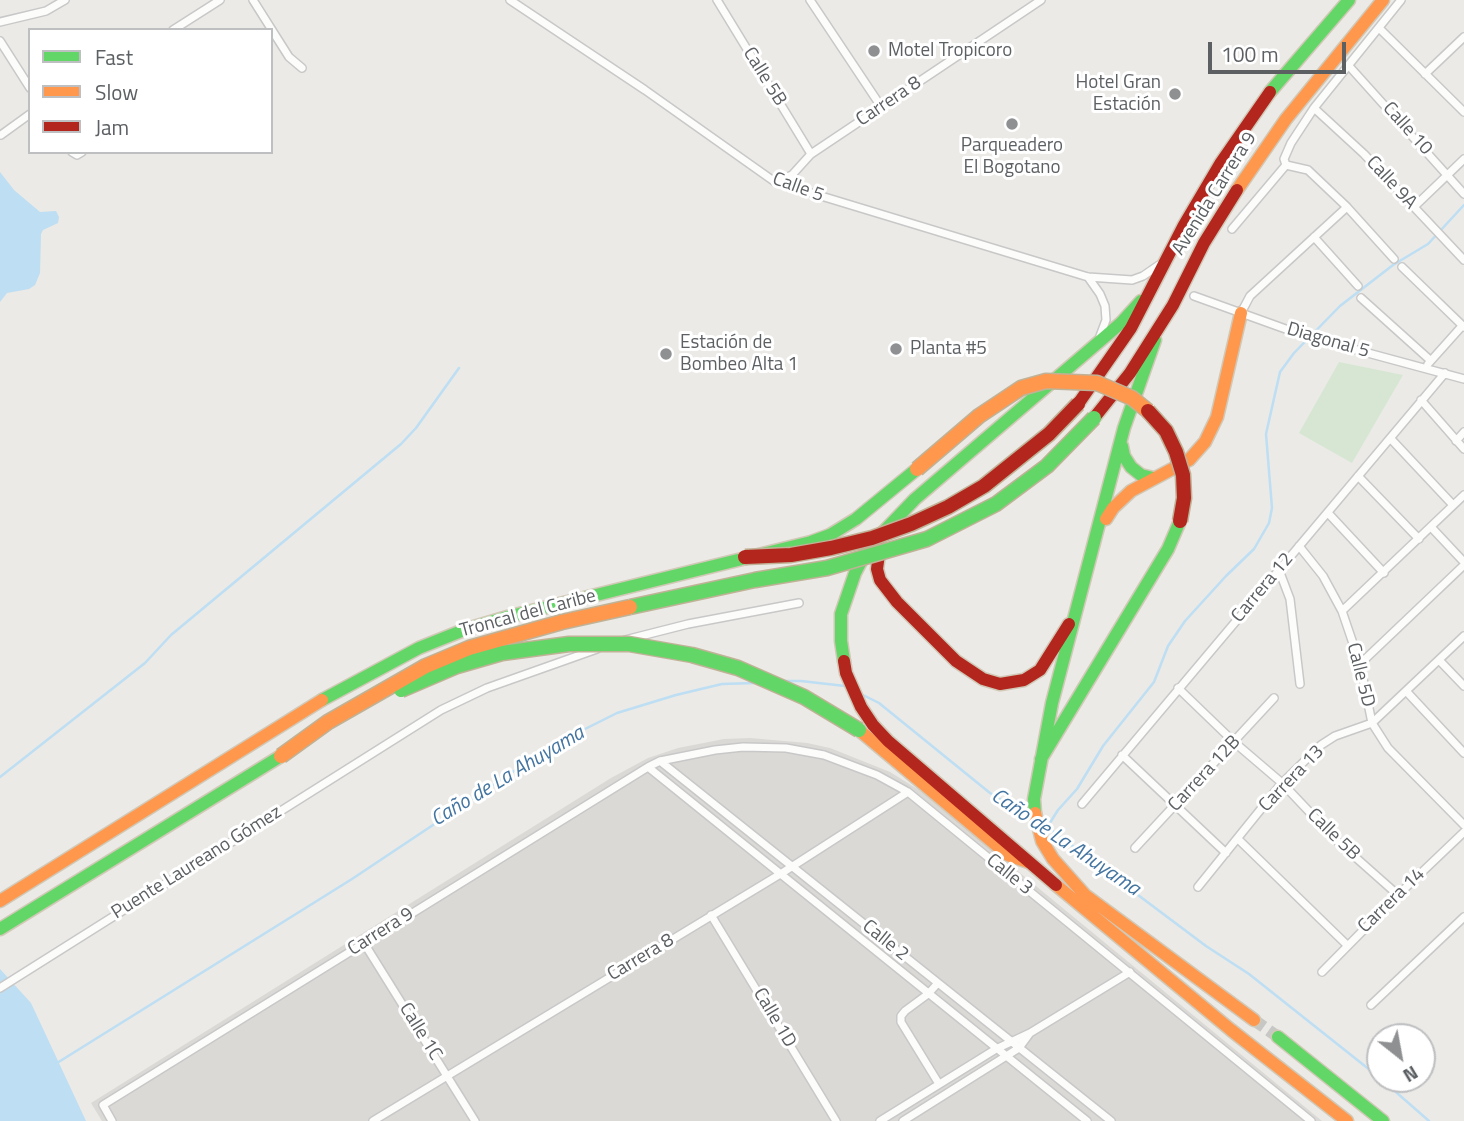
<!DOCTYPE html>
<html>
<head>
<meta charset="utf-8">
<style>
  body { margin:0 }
  #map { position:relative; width:1464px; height:1121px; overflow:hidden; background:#ebeae6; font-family:"Titillium Web",sans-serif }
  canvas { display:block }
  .legend { position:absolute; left:28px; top:28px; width:245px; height:126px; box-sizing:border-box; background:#fff; border:2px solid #bebfc1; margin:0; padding:9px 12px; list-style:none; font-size:21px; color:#5c6063 }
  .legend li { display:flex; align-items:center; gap:14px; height:35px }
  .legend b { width:35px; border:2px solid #bebfc1 }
  .north { position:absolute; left:1366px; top:1023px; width:70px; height:70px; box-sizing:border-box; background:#fff; border:2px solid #bebfc1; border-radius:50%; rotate:149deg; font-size:19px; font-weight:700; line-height:28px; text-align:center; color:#5c6063 }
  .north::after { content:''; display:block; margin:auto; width:24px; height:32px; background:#8e9091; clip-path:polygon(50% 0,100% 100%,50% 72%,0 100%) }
  .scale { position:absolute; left:1208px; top:42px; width:138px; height:32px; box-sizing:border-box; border:4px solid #5c6063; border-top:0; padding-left:9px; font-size:21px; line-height:24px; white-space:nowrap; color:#5c6063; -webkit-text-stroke:5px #fff; paint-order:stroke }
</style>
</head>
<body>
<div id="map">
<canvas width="1464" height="1121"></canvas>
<ul class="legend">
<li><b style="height:9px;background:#63d668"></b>Fast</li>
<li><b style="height:9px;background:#ff974d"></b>Slow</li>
<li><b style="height:9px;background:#b3261e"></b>Jam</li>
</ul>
<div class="north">N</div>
<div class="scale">100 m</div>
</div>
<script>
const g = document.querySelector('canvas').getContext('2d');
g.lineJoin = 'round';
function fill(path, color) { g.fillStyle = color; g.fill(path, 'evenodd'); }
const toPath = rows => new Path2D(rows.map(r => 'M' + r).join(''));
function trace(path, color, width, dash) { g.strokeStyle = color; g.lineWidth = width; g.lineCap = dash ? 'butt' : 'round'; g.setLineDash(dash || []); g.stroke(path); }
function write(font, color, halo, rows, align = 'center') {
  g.font = font + ' "Titillium Web",sans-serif'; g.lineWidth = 6; g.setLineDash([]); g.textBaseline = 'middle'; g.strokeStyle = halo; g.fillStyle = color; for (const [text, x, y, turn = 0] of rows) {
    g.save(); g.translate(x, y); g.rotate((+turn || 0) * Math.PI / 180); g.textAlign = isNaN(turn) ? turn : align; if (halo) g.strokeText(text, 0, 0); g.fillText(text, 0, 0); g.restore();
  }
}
fill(toPath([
  [750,738,807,743,830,748,890,772,919,790,1322,1121,102,1121,91,1103,611,778,648,758,678,748,724,739]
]), '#dbd9d6');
fill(toPath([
  [1339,362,1403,375,1352,463,1299,433]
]), '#d6e6d2');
fill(toPath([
  [0,172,14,190,40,212,56,211,59,217,58,223,43,230,41,234,40,273,35,285,29,289,7,293,0,302],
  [0,969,31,1003,86,1121,0,1121]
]), '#bddef3');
trace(toPath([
  [782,681,801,681,845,686],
  [861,694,879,703,990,793,1030,817],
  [0,777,145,663,171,635,401,444,416,428,459,368],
  [1042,823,1206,946,1249,974,1380,1078],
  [1048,826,1058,810,1077,789,1103,746,1154,682,1168,646,1185,621,1226,576,1254,549,1269,523,1272,508,1266,434,1280,372,1294,353,1340,306,1393,265,1428,244,1464,205],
  [57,1063,352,879,553,745,617,713,676,695,722,684,755,683],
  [1381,1079,1429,1121]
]), '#bddef3', 2.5);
trace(toPath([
  [1254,1020,1278,1037]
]), '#c7c8c5', 12, [12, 6]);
const street = toPath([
  [253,0,289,57,302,68],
  [510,0,645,90,775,182,1088,277,1132,280,1143,276,1159,265],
  [717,0,811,154],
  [810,0,882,108],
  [0,22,46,11,65,0],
  [1380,29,1464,112],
  [173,30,220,0],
  [0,41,30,88],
  [1349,66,1464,194],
  [1425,74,1464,37],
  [1314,108,1364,154,1464,260],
  [1,135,30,114],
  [72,152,77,155,82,152],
  [775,182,792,175,811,154,1041,0],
  [1414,207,1464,159],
  [1232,229,1286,165],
  [1314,237,1358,286],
  [1394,259,1347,207,1308,170,1286,165,1284,159,1291,143,1314,108,1401,0],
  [1402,267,1464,327],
  [1088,277,1100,294,1105,306,1106,320,1100,336],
  [1194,296,1305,336,1464,379],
  [1361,298,1430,360],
  [1241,313,1250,296,1347,207],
  [1428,364,1462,326],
  [1421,400,1464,449],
  [1391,439,1453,505],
  [1456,441,1464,432],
  [1358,476,1419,539],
  [1328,513,1384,573],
  [1431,527,1464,562],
  [1299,546,1323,576,1342,611,1360,664,1372,723,1388,748,1464,825],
  [1279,570,1290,599,1300,684],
  [1342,611,1464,495],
  [625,640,688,624,799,603],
  [1439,660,1464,686],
  [1360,664,1464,565],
  [1178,688,1234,742,1282,783,1336,840,1398,895],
  [1406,691,1464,753],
  [1122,755,1226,853],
  [660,761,1111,1121],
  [648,767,1087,1121],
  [1082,804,1445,373],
  [1238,839,1347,945],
  [1135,848,1274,698],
  [1198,887,1282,783,1321,745,1335,736,1372,723,1464,636],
  [711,915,836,1121],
  [364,943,475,1121],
  [1322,972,1398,895,1464,832],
  [937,984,928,994,905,1011,901,1016,901,1022,939,1084],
  [0,988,441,710,487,688,597,649],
  [1371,1005,1464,917],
  [112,1121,103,1105,648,767,660,761,715,750,743,747,786,748,824,755,877,775,908,792,1311,1121],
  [373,1121,782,873,908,792],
  [880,1121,996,1049,1030,1033,1130,972],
  [903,1121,1019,1048,1030,1033]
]);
const fast = toPath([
  [1270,92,1349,0],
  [1122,446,1124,456,1131,467,1141,475,1153,478],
  [844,661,841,641,841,614,855,573,868,548,915,499,1121,323,1141,301],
  [322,700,419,648,464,630,511,616,811,542,830,535,856,519,917,469],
  [1041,759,1168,549,1180,521],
  [1035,813,1034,799,1052,703,1124,428,1155,340],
  [0,929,281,756],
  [1278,1037,1383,1121]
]);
const slow = toPath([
  [1237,190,1286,119,1383,0],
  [1106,519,1113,508,1131,491,1189,460,1205,442,1217,417,1241,313],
  [859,730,1008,855,1028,862],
  [1035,813,1042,841,1053,859,1085,895,1254,1020],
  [1056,885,1231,1030,1347,1121],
  [0,901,322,700]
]);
const jam = toPath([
  [1078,404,1131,328,1184,225,1220,164,1270,92],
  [1094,418,1130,373,1173,305,1204,243,1237,190],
  [880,547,877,569,880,580,897,602,956,661,983,679,1000,684,1024,680,1040,670,1069,624],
  [844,661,846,673,861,707,873,725,888,741,1056,885]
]);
trace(street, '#c8c8c8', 10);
trace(fast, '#d1c8b6', 15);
trace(slow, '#d1c8b6', 15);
trace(jam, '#d1c8b6', 15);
trace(street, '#fcfcfb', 7);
trace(fast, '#63d668', 12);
trace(slow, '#ff974d', 12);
trace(jam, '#b3261e', 12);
const fastBridge = toPath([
  [630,607,755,580,827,568,927,539,996,504,1047,466,1094,418],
  [401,690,457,666,502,653,569,644,629,644,692,655,738,668,804,697,859,730]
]);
const slowBridge = toPath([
  [917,469,979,416,1021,388,1046,381,1097,383,1132,398,1148,411],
  [281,756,328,722,426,666,469,648,562,622,630,607]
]);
const jamBridge = toPath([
  [1148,411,1166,431,1176,452,1183,475,1184,498,1180,521],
  [745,557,791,555,831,548,872,538,911,524,948,507,984,486,1049,434,1078,404]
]);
trace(fastBridge, '#c0b296', 17, []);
trace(slowBridge, '#c0b296', 17, []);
trace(jamBridge, '#c0b296', 17, []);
trace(fastBridge, '#63d668', 14);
trace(slowBridge, '#ff974d', 14);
trace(jamBridge, '#b3261e', 14);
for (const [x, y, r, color] of [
  [874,51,7,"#8e9091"],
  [1175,94,7,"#8e9091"],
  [1012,124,7,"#8e9091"],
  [896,349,7,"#8e9091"],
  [666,354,7,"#8e9091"]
]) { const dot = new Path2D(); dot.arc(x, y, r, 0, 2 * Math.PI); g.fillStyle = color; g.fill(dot); trace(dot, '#fff', 2.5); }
write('19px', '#5c6063', '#fff', [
  ["Motel Tropicoro",888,51],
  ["Hotel Gran",1161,83,"right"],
  ["Estación",1161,105,"right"],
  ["Parqueadero",1012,146,"center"],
  ["El Bogotano",1012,168,"center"],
  ["Estación de",680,343],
  ["Bombeo Alta 1",680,365],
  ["Planta #5",910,349]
], 'left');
write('19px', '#5c6063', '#fff', [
  ["Calle 5B",764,77,58],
  ["Carrera 8",889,102,-34],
  ["Calle 10",1407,129,48],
  ["Calle 9A",1391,183,47],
  ["Calle 5",798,188,20],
  ["Avenida Carrera 9",1215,194,-58],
  ["Diagonal 5",1328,341,16],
  ["Carrera 12",1263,588,-50],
  ["Troncal del Caribe",528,614,-15],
  ["Calle 5D",1360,675,76],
  ["Carrera 12B",1205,774,-47],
  ["Carrera 13",1292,779,-46],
  ["Calle 5B",1333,835,44],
  ["Puente Laureano Gómez",197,863,-32],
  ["Calle 3",1009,875,39],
  ["Carrera 14",1392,901,-44],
  ["Carrera 9",381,932,-32],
  ["Calle 2",885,941,39],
  ["Carrera 8",641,958,-31],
  ["Calle 1D",774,1018,59],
  ["Calle 1C",420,1032,58]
]);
write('italic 21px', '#4475a1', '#fff', [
  ["Caño de La Ahuyama",508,777,-31],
  ["Caño de La Ahuyama",1065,843,34]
]);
</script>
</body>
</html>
